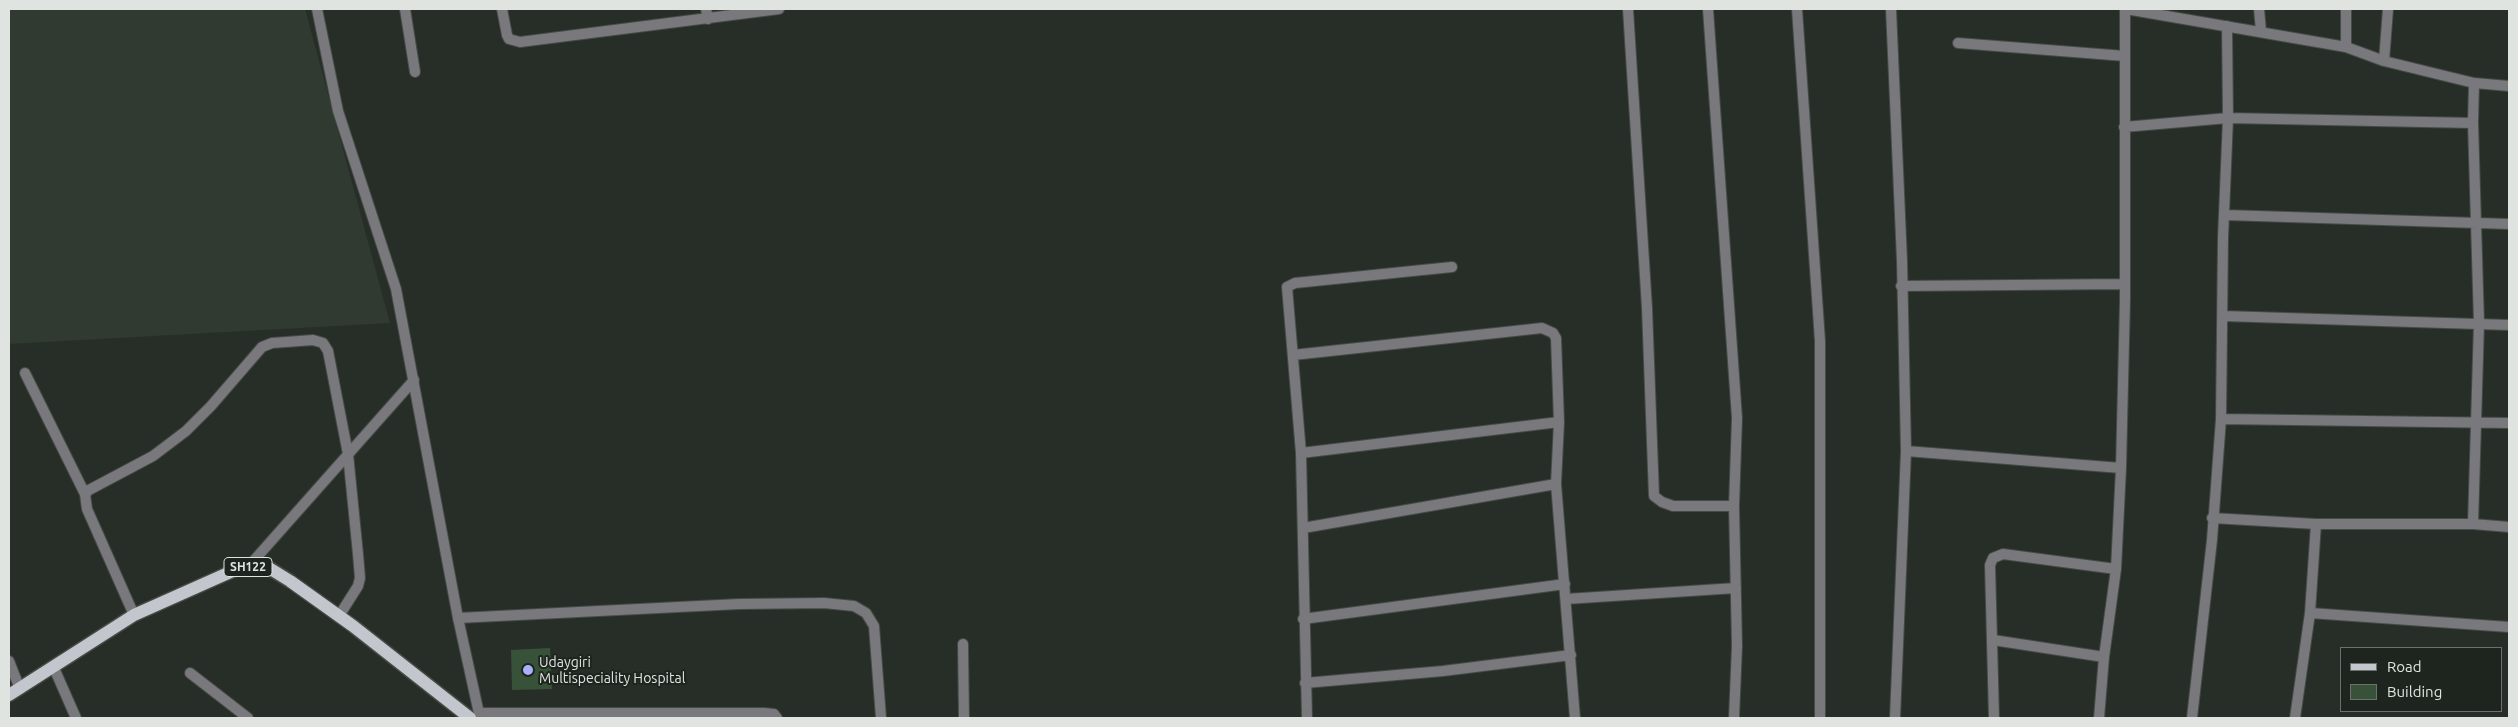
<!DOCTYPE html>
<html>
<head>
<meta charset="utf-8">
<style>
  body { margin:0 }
  #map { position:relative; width:2518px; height:727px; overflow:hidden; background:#272e27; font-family:Ubuntu,sans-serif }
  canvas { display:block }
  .frame { position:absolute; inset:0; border:10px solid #e0e4e0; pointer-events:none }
  .legend { position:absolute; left:2340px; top:647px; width:162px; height:65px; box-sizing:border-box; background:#1e241e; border:1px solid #6c716c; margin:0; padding:6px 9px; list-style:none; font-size:15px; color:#e0e4e0 }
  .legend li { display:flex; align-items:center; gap:10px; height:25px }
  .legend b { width:25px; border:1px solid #6c716c }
</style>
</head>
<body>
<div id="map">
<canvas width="2518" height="727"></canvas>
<div class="frame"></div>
<ul class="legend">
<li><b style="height:6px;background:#c4c6ce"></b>Road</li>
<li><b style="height:14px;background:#385239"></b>Building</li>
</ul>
</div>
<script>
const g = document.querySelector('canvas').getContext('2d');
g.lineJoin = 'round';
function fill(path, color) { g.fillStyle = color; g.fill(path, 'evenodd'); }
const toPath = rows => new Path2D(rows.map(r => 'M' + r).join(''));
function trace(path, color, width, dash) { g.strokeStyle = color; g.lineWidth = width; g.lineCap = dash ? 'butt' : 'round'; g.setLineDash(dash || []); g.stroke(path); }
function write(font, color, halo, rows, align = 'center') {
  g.font = font + ' Ubuntu,sans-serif'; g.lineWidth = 4; g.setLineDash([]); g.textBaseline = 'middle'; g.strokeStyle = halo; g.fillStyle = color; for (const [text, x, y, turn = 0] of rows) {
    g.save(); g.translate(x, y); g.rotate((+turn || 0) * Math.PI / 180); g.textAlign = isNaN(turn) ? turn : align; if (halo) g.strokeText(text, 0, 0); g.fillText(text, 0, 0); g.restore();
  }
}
fill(toPath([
  [9,9,305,9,390,323,9,344]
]), '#303a30');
fill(toPath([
  [550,648,552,689,512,690,511,650]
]), '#385239');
const minor = toPath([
  [405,9,415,72],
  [502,9,507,35,509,39,520,42,779,9],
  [706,9,708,19],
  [1628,9,1647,308,1654,496,1662,502,1673,506,1734,506],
  [1708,9,1737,418,1734,506,1737,646,1734,718],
  [1797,9,1820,341,1820,718],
  [1891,9,1902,261,1906,451,1895,718],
  [2126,9,2346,47,2384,61,2474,83,2509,86],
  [2259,9,2261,31],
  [1958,43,2125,56],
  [2346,47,2346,9],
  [2384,61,2388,9],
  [2124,127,2228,118,2473,123],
  [2225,215,2509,224],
  [1901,286,2125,284],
  [2223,316,2509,325],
  [1293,355,1542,328,1553,333,1556,338,1559,422,1556,484,1575,718],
  [25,373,85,494],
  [2221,419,2509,423],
  [1906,451,2121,468],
  [1301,453,1559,422],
  [2212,518,2316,524,2473,524,2509,527],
  [2473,524,2479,323,2473,123,2474,83],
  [1303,528,1556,484],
  [249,566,414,380],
  [1566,599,1736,588],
  [2310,613,2509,627],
  [134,615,87,509,85,494,89,490,153,456,186,431,211,406,262,347,272,343,313,340,323,343,328,351,348,454,358,554,360,578,358,586,339,616],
  [458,618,739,604,824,603,854,606,866,613,874,626,881,718],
  [1303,619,1565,584],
  [1993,640,2104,657],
  [963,644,964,718],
  [9,661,20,689],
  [54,668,76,718],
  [190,673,248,718],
  [1305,683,1443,671,1571,655],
  [479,713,764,713,774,714,777,718],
  [1307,718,1301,453,1287,287,1295,283,1452,267],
  [1994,718,1990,565,1993,558,2003,554,2116,569],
  [2099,718,2104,657,2116,569,2121,468,2125,300,2125,9],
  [2192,718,2212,540,2221,419,2223,238,2228,118,2227,26],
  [2295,718,2310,613,2316,524]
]);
const tertiary = toPath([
  [317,9,338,111,396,289,458,618,480,718]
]);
const primary = toPath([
  [9,695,134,615,235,570,249,566,269,568,290,581,353,626,470,718]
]);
trace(minor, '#454b45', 12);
trace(tertiary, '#454b45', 12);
trace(primary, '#454b45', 15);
trace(minor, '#78787d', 10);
trace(tertiary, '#78787d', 10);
trace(primary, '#c4c6ce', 12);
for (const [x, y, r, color] of [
  [528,670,6,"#a7b1fc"]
]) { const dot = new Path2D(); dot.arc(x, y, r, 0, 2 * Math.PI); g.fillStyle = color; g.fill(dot); trace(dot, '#1e241e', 2); }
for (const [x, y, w] of [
  [248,567,48]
]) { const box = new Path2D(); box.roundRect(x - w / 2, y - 9.5, w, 19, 4); g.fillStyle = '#1e241e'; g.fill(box); trace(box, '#e0e4e0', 1); }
write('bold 12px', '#e0e4e0', null, [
  ["SH122",248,567]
]);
write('14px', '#e0e4e0', '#1e241e', [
  ["Udaygiri",539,662],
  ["Multispeciality Hospital",539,678]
], 'left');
</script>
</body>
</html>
